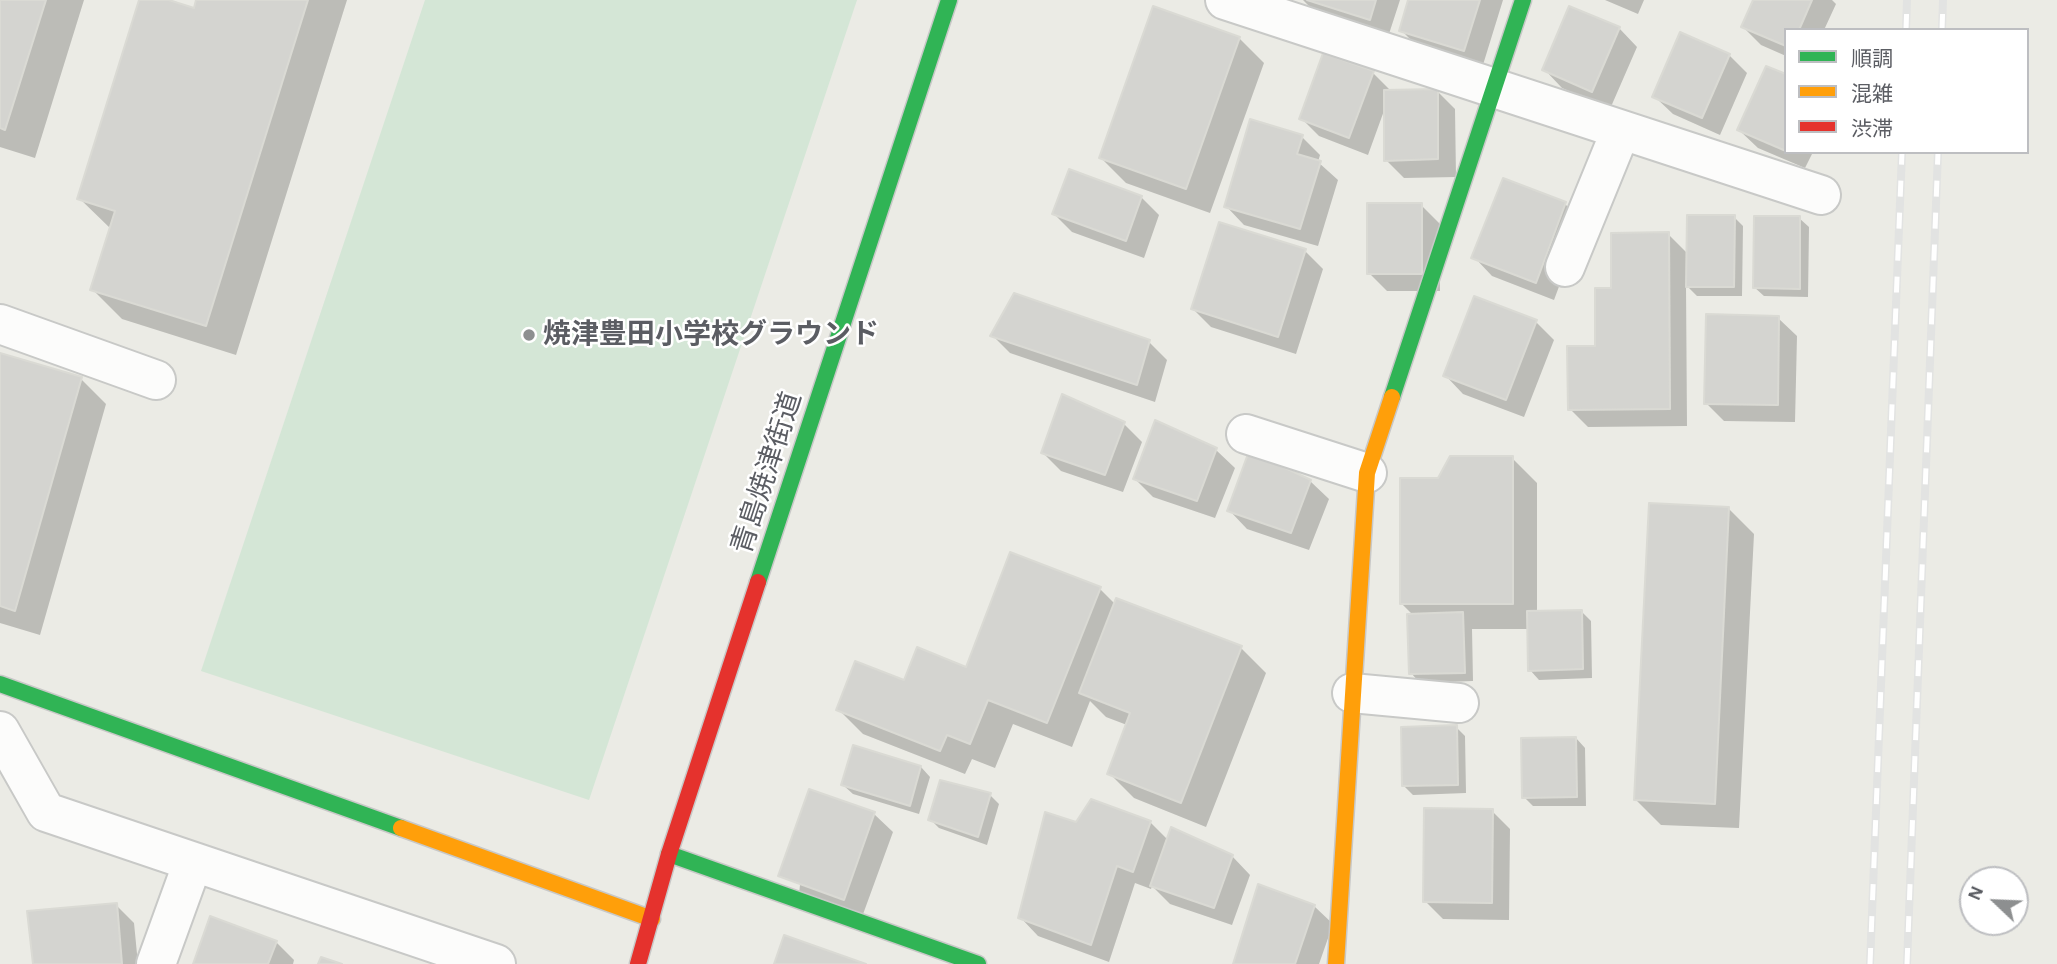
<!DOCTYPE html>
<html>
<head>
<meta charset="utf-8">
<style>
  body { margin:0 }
  #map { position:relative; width:2057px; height:964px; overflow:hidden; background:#ebebe5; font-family:"Alegreya Sans","Noto Sans JP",sans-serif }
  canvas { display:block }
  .legend { position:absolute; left:1784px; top:28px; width:245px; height:126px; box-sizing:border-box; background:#fff; border:2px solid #bdbec1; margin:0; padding:9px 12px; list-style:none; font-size:21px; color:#5b5d63 }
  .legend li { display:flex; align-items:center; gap:14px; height:35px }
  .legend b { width:35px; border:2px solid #bdbec1 }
  .north { position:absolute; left:1959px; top:866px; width:70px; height:70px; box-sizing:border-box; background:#fff; border:2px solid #bdbec1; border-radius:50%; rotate:293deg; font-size:19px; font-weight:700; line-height:28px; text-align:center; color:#5b5d63 }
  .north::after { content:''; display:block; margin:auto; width:24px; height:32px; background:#8d8f90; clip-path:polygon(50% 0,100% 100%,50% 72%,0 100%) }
</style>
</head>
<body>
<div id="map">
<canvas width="2057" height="964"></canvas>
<ul class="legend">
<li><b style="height:9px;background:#30b455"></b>順調</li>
<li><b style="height:9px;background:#ff9f0a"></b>混雑</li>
<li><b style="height:9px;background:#e5322d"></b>渋滞</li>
</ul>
<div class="north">N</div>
</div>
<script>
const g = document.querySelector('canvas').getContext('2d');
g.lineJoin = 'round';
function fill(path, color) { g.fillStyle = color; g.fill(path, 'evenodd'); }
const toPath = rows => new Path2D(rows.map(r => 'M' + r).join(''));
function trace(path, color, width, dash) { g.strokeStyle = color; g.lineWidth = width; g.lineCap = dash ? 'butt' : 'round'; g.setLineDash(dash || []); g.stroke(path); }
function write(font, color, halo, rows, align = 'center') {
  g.font = font + ' "Alegreya Sans","Noto Sans JP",sans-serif'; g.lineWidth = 5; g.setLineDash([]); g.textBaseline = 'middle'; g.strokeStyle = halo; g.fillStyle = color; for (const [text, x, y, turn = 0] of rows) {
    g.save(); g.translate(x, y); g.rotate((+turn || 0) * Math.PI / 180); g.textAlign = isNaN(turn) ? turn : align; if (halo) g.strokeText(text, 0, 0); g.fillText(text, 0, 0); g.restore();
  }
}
fill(toPath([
  [425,0,857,0,589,800,201,671]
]), '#d4e6d6');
fill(toPath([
  [0,0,84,0,35,158,0,147],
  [141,0,163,0,195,10,198,0,347,0,236,355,122,319,92,289,111,229,79,198],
  [1303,0,1400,0,1388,37,1318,15],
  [1410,0,1503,0,1482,68,1419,48,1401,30],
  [1605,0,1644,0,1638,14],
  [1754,0,1832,0,1836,4,1824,30,1786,30,1786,56,1761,45,1743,27],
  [1619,28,1637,47,1610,109,1562,88,1544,69],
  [1239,38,1264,63,1210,213,1126,183,1101,158],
  [1324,55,1373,73,1392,92,1437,91,1455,109,1456,177,1404,178,1386,160,1385,108,1368,155,1319,136,1301,118],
  [1729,55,1747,73,1720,135,1673,114,1654,96],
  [1786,76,1786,152,1813,152,1805,168,1758,148,1739,130],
  [1302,137,1320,155,1318,162,1338,180,1318,246,1244,225,1226,206],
  [1141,197,1159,215,1144,258,1072,232,1054,214],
  [1565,204,1583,222,1554,300,1492,276,1474,257],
  [1421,205,1439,223,1440,291,1387,291,1369,273],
  [1734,217,1743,226,1742,296,1697,296,1686,285,1687,426,1588,427,1570,409,1597,348,1612,290,1668,234,1688,254],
  [1799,218,1809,227,1808,297,1764,296,1754,287],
  [1305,251,1323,269,1296,354,1211,327,1193,309],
  [1778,318,1797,336,1795,422,1724,421,1706,403],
  [1536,322,1554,340,1524,417,1463,394,1445,375],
  [992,335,1149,342,1167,360,1155,402,1010,353],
  [0,355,81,379,106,404,40,635,0,623],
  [1156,422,1216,450,1235,468,1215,518,1153,497,1135,479],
  [1124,424,1142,442,1123,492,1061,471,1043,453],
  [1512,458,1537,483,1537,613,1582,612,1591,621,1592,678,1539,680,1530,670,1529,629,1472,629,1473,681,1420,683,1411,673,1414,616,1402,604,1439,480],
  [1310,481,1329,499,1309,550,1247,529,1229,510],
  [1729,509,1754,534,1739,828,1661,825,1636,800],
  [1100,589,1116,605,1241,648,1266,673,1206,827,1134,798,1109,773,1127,725,1106,717,1090,701,1072,747,1013,724,995,768,972,759,965,774,863,734,838,709,905,682,967,669],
  [1456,727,1465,736,1466,793,1413,795,1404,786],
  [1576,738,1585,748,1586,806,1533,806,1524,797],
  [921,767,930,777,919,814,853,794,843,785],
  [810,792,874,814,893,832,862,917,799,894],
  [990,795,999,804,987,845,939,828,930,819],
  [1492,811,1510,829,1509,920,1443,919,1425,901],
  [1150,822,1168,840,1232,856,1250,875,1232,925,1170,904,1152,886,1151,889,1135,883,1109,962,1038,936,1020,917],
  [116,905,134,923,138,964,34,964],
  [1314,906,1333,924,1319,964,1235,964],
  [276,942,294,960,293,964,195,964]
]), '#0003');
const building = toPath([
  [0,0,46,0,5,130,0,128,0,0],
  [139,0,169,0,194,8,196,0,308,0,206,326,90,290,115,211,77,199,139,0],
  [1307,0,1376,0,1370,20,1307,0],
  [1408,0,1480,0,1464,51,1399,31,1408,0],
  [1753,0,1812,0,1799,30,1786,30,1786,46,1741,27,1753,0],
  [1153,6,1240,37,1186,189,1099,158,1153,6],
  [1569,6,1620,27,1592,92,1542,70,1569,6],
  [1680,32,1730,54,1702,118,1652,97,1680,32],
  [1323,53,1374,71,1349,138,1299,119,1323,53],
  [1766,66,1786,74,1786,151,1737,130,1766,66],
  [1438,89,1438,159,1384,161,1384,90,1438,89],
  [1250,119,1303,135,1297,154,1321,161,1300,229,1224,207,1250,119],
  [1069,169,1142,196,1126,241,1052,214,1069,169],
  [1503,178,1566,202,1536,283,1471,258,1503,178],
  [1367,203,1422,203,1422,274,1367,274,1367,203],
  [1687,215,1735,215,1734,287,1686,287,1687,215],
  [1754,216,1800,216,1800,289,1753,288,1754,216],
  [1219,222,1306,249,1278,337,1191,309,1219,222],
  [1669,232,1670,409,1568,410,1567,346,1595,346,1595,288,1611,288,1611,233,1669,232],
  [1014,293,1150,340,1137,385,990,336,1014,293],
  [1474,296,1537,320,1506,400,1443,376,1474,296],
  [1706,314,1779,316,1778,405,1704,404,1706,314],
  [0,353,82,377,15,611,0,606,0,353],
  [1062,394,1125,422,1105,475,1041,453,1062,394],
  [1155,420,1217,448,1197,501,1133,479,1155,420],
  [1249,451,1311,480,1291,533,1227,511,1249,451],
  [1450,456,1513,456,1513,604,1400,604,1400,478,1438,478,1450,456],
  [1649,503,1729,507,1715,804,1634,800,1649,503],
  [1010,552,1101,587,1047,723,988,700,970,744,947,735,940,751,836,710,855,661,904,680,917,647,966,667,1010,552],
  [1116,598,1242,646,1181,803,1107,774,1130,713,1079,693,1116,598],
  [1582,610,1583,669,1528,671,1527,611,1582,610],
  [1463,612,1465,673,1409,674,1407,614,1463,612],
  [1457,725,1458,785,1402,786,1401,727,1457,725],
  [1576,737,1577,797,1522,798,1521,738,1576,737],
  [853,745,921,766,910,806,841,785,853,745],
  [940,780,991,793,978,837,928,820,940,780],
  [809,789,875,812,844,900,778,876,809,789],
  [1091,799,1151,821,1133,872,1117,866,1091,945,1018,918,1045,812,1076,822,1091,799],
  [1424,808,1493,809,1492,903,1423,902,1424,808],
  [1171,827,1233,855,1214,908,1150,886,1171,827],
  [1258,884,1315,905,1295,964,1233,964,1258,884],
  [117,903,122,964,33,964,27,911,117,903],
  [210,916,277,941,268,964,193,964,210,916],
  [784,935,866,964,774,964,784,935],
  [321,957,342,964,318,964,321,957]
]);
fill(building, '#d4d4d0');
trace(building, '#dadad4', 2);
const street = toPath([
  [1225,0,1821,195],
  [1565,267,1621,130],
  [0,324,156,380],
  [1246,434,1367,473],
  [1352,693,1459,703],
  [0,731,46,812,496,964],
  [156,964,193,862]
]);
const fast = toPath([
  [1392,397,1523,0],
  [758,582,949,0],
  [0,684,401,828],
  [669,854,978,964]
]);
const slow = toPath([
  [401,828,652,919],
  [1336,964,1367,473,1392,397]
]);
const jam = toPath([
  [638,964,669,854,758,582]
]);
trace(street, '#c8c9c7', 42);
trace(fast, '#c8c8c7', 19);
trace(slow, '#c8c8c7', 19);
trace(jam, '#c8c8c7', 19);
trace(street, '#fcfcfb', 38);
trace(fast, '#30b455', 16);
trace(slow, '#ff9f0a', 16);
trace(jam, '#e5322d', 16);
const rail = toPath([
  [1906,30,1907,0],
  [1942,30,1943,0],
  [1870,964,1902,152],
  [1907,964,1938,152]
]);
trace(rail, '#e2e3e2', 8);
trace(rail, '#fff', 5, [16]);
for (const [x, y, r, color] of [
  [529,335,7,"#8d8f90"]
]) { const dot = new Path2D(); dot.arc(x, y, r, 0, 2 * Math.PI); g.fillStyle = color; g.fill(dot); trace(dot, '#fff', 2.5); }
write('bold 28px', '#5b5d63', '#fff', [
  ["焼津豊田小学校グラウンド",543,335]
], 'left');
write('28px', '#5b5d63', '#fff', [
  ["青島焼津街道",767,473,-72]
]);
</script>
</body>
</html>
